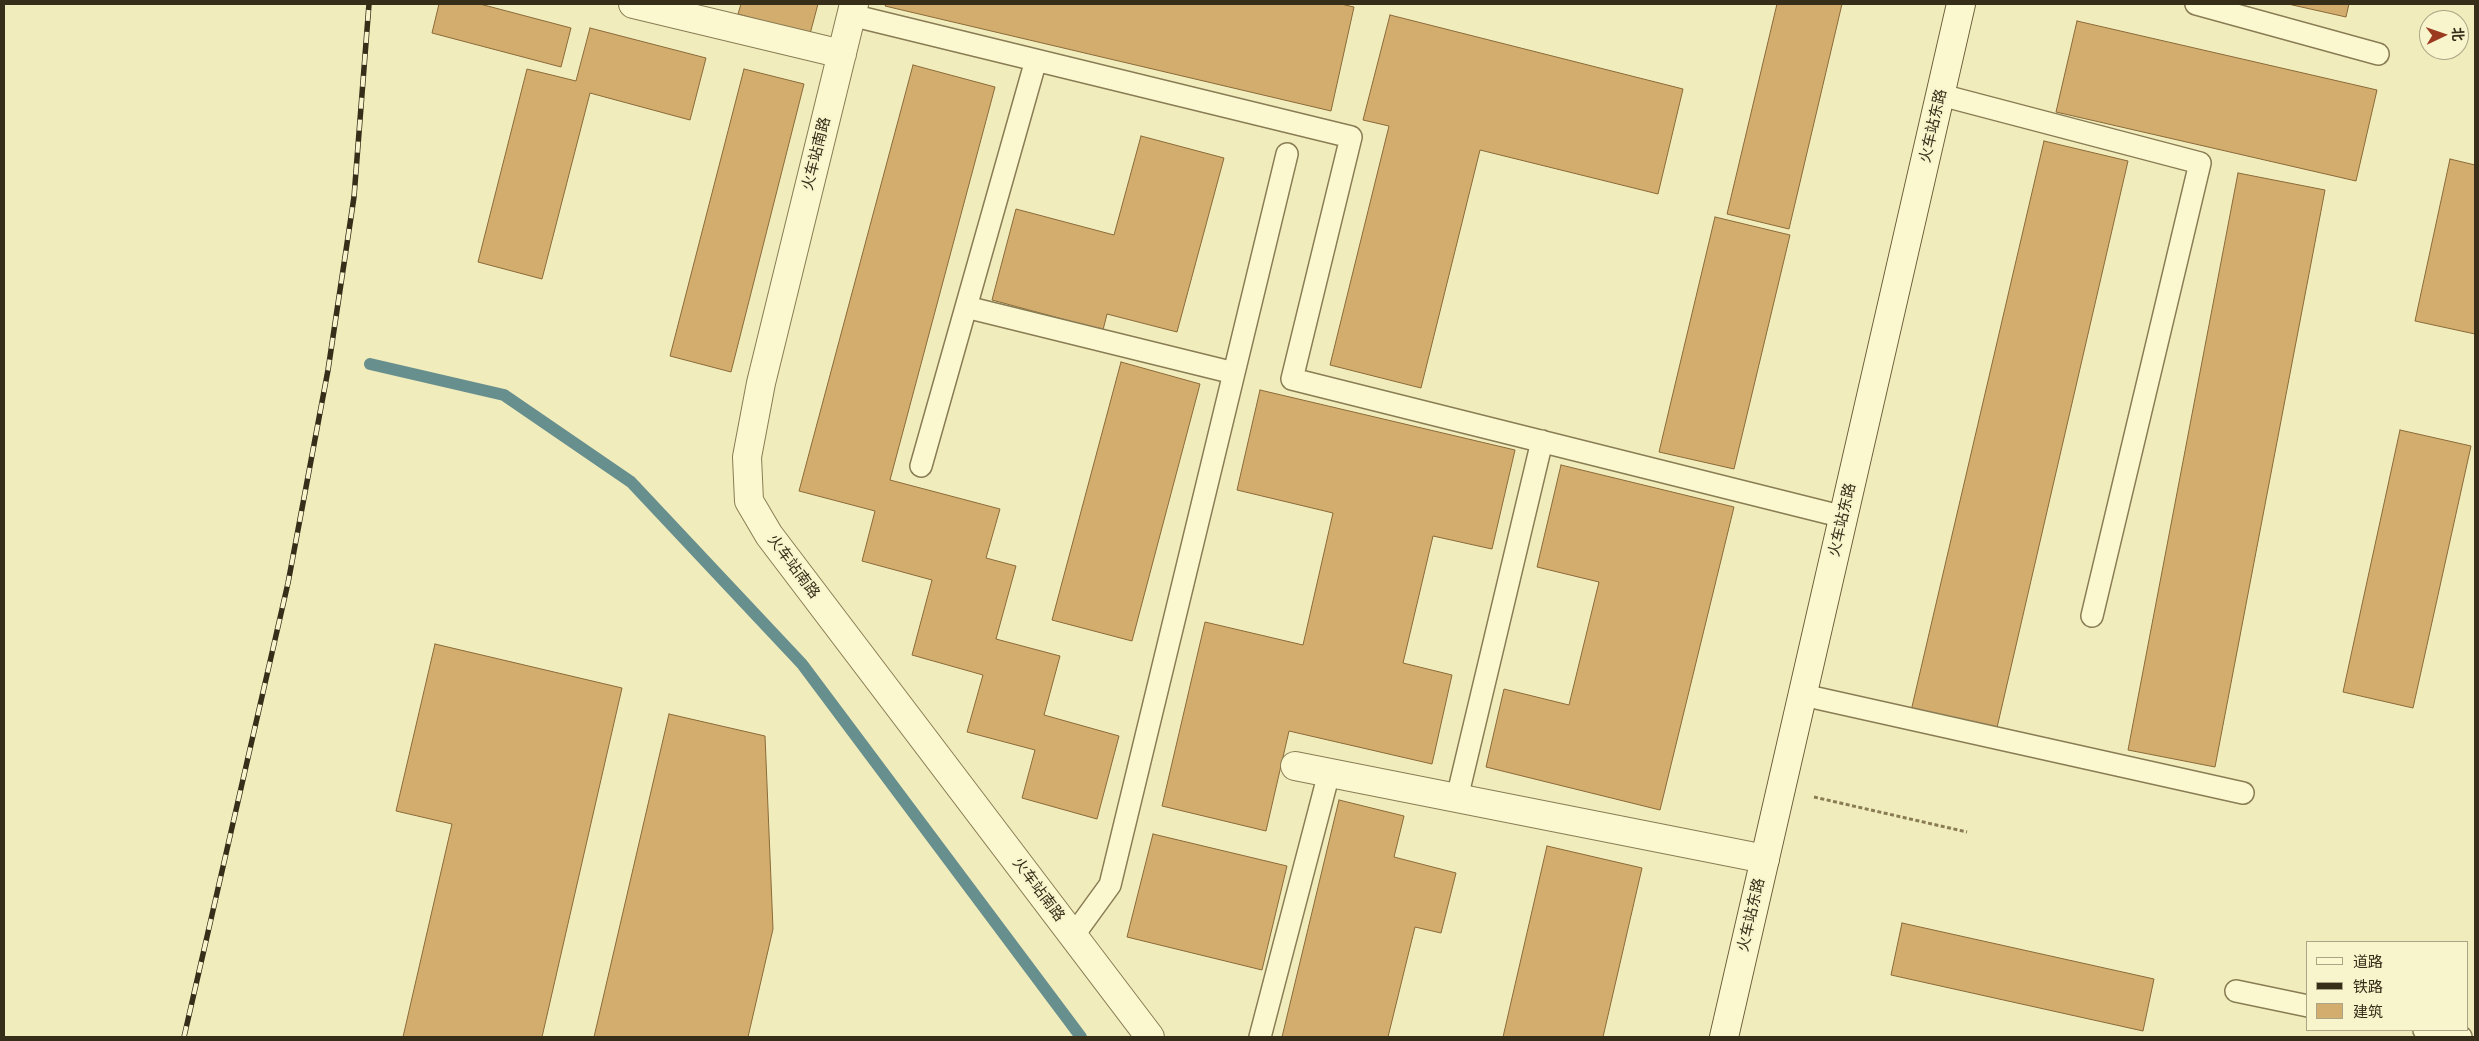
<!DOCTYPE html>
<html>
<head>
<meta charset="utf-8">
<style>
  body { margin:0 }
  #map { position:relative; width:2479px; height:1041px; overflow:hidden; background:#f1ecbc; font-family:"Source Serif 4","Noto Sans SC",serif }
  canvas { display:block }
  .frame { position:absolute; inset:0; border:5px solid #372e1a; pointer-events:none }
  .legend { position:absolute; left:2306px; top:941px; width:162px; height:90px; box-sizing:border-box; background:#f8f5cc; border:1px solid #aba585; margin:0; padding:6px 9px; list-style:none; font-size:15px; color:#372e1a }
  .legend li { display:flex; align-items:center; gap:10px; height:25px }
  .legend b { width:25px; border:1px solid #aba585 }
  .north { position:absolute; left:2419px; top:10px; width:50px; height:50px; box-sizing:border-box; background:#f8f5cc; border:1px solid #aba585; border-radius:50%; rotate:87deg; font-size:14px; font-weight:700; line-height:20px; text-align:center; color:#372e1a }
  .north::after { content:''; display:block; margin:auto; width:18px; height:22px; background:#9c3a20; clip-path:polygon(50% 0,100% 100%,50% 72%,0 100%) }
</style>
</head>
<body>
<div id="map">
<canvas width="2479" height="1041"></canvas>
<div class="frame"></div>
<ul class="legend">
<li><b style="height:6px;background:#fbf8cf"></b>道路</li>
<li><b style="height:6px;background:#372e1a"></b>铁路</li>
<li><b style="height:14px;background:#d2ad6e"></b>建筑</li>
</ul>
<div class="north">北</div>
</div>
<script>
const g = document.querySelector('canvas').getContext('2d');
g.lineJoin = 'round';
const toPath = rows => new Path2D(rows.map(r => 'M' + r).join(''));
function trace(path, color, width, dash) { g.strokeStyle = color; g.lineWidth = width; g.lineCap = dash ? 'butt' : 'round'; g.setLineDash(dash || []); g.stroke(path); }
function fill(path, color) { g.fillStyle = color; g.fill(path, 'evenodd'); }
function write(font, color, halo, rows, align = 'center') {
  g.font = font + ' "Source Serif 4","Noto Sans SC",serif'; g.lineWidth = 4.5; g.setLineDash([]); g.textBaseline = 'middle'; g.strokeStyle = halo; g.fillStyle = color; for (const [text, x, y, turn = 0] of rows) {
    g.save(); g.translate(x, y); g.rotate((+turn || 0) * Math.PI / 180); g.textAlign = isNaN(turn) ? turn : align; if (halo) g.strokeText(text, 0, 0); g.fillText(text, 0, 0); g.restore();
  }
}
trace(toPath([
  [370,364,504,395,631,482,802,664,1081,1037]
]), '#678f8e', 12);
const building = toPath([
  [439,4,480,4,571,28,561,67,432,33,439,4],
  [741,4,818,4,810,34,738,14,741,4],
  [886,4,1341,4,1354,7,1331,111,885,6,886,4],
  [1777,4,1842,4,1789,229,1727,214,1777,4],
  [2288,4,2349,4,2346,17,2288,4],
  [1390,15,1683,89,1658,194,1480,150,1421,388,1330,365,1389,126,1363,120,1390,15],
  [2077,21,2377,90,2356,181,2056,112,2077,21],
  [590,28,706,58,690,120,590,93,542,279,478,262,527,69,576,81,590,28],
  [913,65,995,87,890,480,1000,509,986,558,1016,566,996,639,1060,656,1044,715,1119,736,1097,819,1022,798,1035,750,967,732,983,675,912,655,932,580,862,561,875,511,799,491,913,65],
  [744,69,804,84,731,372,670,356,744,69],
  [1141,136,1224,158,1177,332,1107,314,1103,330,992,300,1016,209,1114,235,1141,136],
  [2044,141,2128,161,1996,732,1911,711,2044,141],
  [2450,159,2475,165,2475,334,2415,321,2450,159],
  [2238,173,2325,190,2215,767,2128,750,2238,173],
  [1715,217,1790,235,1734,469,1659,452,1715,217],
  [1121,362,1200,384,1132,641,1052,620,1121,362],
  [1260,390,1515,450,1492,549,1433,536,1403,663,1452,675,1432,764,1289,731,1266,831,1162,806,1205,622,1303,645,1333,513,1237,490,1260,390],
  [2400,430,2471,446,2413,708,2343,692,2400,430],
  [1561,465,1734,507,1660,810,1486,767,1504,689,1569,705,1599,582,1537,567,1561,465],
  [435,644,622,688,542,1037,403,1037,452,824,396,811,435,644],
  [669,714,765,736,773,929,748,1037,594,1037,669,714],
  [1339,800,1404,816,1394,857,1456,873,1441,933,1415,927,1388,1037,1282,1037,1339,800],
  [1153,834,1287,866,1262,970,1127,937,1153,834],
  [1547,846,1642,868,1603,1037,1503,1037,1547,846],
  [1902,923,2154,979,2143,1031,1891,975,1902,923]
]);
fill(building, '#d2ad6e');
trace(building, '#8a6a38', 1);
const lane = toPath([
  [2196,4,2378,54],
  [851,15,1351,137,1292,379,1844,517],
  [1941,95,2200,163,2092,616],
  [966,307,1234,373],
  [921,466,1036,60],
  [1803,695,2243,793],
  [1457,798,1542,441],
  [1073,936,1110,885,1287,154],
  [2236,991,2308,1006],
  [2424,1030,2461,1037],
  [1260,1037,1329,773]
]);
const street = toPath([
  [633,4,842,54],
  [854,4,761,383,747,457,749,501,769,535,1150,1037],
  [1295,766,1765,859]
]);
const secondary = toPath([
  [1724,1037,1961,4]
]);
trace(lane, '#897c54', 24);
trace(street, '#897c54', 30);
trace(secondary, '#6b5c38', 30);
trace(toPath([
  [1814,797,1967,832]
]), '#897c54', 3, [4, 2.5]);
trace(lane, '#fbf8cf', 21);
trace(street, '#fbf8cf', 28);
trace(secondary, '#fbf8cf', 28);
const rail = toPath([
  [184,1037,288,583,328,370,354,197,369,4]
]);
trace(rail, '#372e1a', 5.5);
trace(rail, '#f8f5cc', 4, [11]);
write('15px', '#372e1a', '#f8f5cc', [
  ["火车站东路",1934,126,-77],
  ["火车站南路",817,154,-76],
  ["火车站东路",1843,520,-77],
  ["火车站南路",793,567,53],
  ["火车站南路",1038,890,53],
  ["火车站东路",1752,915,-77]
]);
</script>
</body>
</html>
